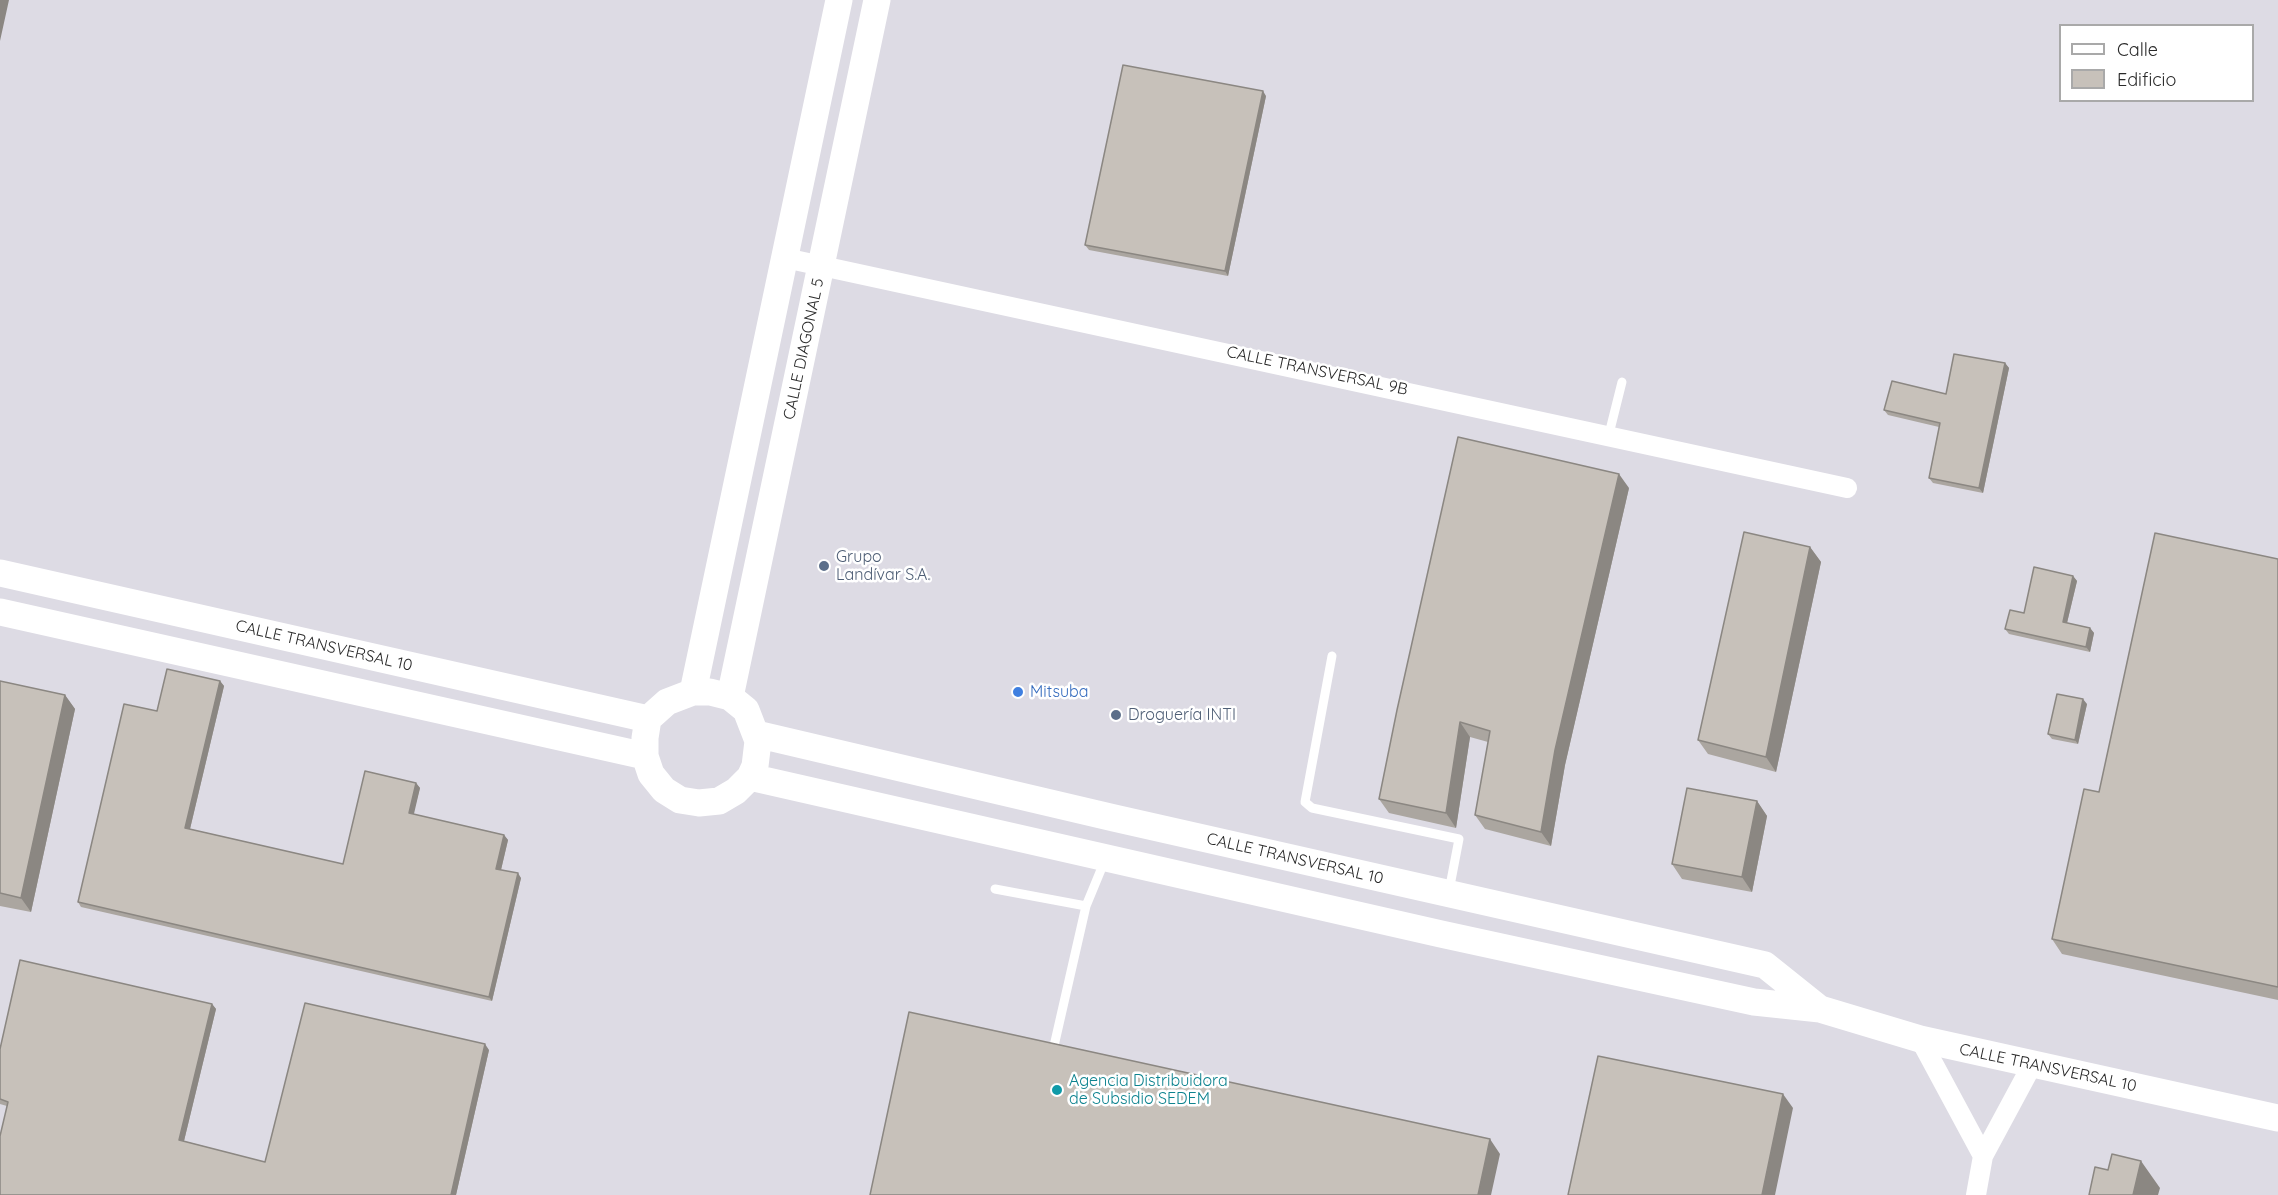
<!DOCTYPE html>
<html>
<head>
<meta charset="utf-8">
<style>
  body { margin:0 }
  #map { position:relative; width:2278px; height:1195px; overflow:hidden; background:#ece4da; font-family:Quicksand,sans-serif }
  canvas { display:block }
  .legend { position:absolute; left:2059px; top:24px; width:195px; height:78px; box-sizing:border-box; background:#fff; border:2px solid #a9a9a9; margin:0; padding:8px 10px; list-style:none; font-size:18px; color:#292929 }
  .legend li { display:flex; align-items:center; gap:12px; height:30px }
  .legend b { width:30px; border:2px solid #a9a9a9 }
</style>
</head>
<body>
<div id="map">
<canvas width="2278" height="1195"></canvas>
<ul class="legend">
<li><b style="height:8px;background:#fff"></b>Calle</li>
<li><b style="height:16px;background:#c7c1ba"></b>Edificio</li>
</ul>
</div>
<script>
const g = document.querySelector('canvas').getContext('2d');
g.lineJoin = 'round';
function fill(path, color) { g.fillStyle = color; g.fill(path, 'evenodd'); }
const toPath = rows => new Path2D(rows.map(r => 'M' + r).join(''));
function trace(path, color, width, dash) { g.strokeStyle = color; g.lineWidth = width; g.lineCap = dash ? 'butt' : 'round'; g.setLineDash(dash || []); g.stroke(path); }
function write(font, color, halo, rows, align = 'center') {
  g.font = font + ' Quicksand,sans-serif'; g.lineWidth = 5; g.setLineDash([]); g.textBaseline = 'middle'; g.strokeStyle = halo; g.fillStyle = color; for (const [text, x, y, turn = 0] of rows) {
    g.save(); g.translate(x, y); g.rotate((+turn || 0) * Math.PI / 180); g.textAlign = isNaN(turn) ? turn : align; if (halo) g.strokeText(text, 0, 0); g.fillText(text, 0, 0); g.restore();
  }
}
fill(toPath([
  [0,0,2278,0,2278,1195,0,1195],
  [2060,26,2252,26,2252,100,2060,100]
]), '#dddbe4');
trace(toPath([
  [1609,434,1622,382],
  [1332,656,1305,802,1312,808,1459,839,1449,891],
  [995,889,1086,906],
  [1054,1046,1086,906,1105,860]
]), '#fff', 9);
trace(toPath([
  [785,258,1847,488],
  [1920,1039,1983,1156],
  [1976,1195,1983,1156,2032,1065]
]), '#fff', 20);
trace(toPath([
  [0,573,648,719],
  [0,612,645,756],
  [693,692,839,0],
  [693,692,710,692,730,697,746,710,758,741,755,766,750,777,736,791,719,801,699,803,680,800,664,790,651,774,645,756,645,738,648,719,667,702,693,692],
  [730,697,877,0],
  [756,734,1114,818,1765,965,1820,1009],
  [750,777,1441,934,1754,1002,1820,1009,1920,1039,2278,1118]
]), '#fff', 27);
fill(toPath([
  [1266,96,1228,276,1089,250,1085,245],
  [2005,363,2009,368,1983,493,1933,483,1929,478,1939,427,1888,415,1884,410,1946,394],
  [1629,488,1565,765,1551,846,1485,829,1475,815,1488,742,1470,737,1456,828,1389,813,1379,799],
  [1810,547,1821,562,1776,772,1708,754,1698,740],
  [2278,559,2278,1000,2062,954,2052,939,2099,792],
  [2073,576,2077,581,2067,623,2090,628,2094,633,2090,652,2009,634,2005,629,2024,613],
  [0,681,65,695,75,709,31,912,0,906],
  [220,681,224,686,190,829,343,864,416,783,420,788,413,814,504,835,508,840,501,870,521,878,492,1001,81,907,78,902,157,711],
  [2087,704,2078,744,2052,739,2048,734],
  [1757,801,1767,816,1752,892,1682,879,1672,864],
  [212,1004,216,1009,184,1141,265,1162,489,1050,456,1195,0,1195,7,1106,0,1104,0,1049]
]), '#aba6a0');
fill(toPath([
  [0,0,9,0,0,41],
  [1263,91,1266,96,1228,276,1225,271],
  [2005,363,2009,368,1983,493,1979,488],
  [1619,474,1629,488,1565,765,1551,846,1541,832,1555,750],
  [1810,547,1821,562,1776,772,1766,757],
  [2073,576,2077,581,2066,627,2063,622],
  [2090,628,2094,633,2090,652,2086,647],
  [220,681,224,686,189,833,185,828],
  [65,695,75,709,31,912,21,898],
  [2083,699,2087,704,2078,744,2075,740],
  [1460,722,1470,737,1456,828,1446,813],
  [416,783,420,788,413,818,409,813],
  [1757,801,1767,816,1752,892,1742,877],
  [504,835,508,840,500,874,496,869],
  [518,873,521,878,492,1001,489,997],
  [212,1004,216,1009,183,1145,179,1140],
  [485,1044,489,1050,456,1195,451,1195],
  [1783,1094,1793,1108,1775,1195,1762,1195],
  [1490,1139,1500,1154,1491,1195,1478,1195],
  [2141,1161,2160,1188,2158,1195,2133,1195]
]), '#8b8782');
const building = toPath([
  [1123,65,1263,91,1225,271,1085,245,1123,65],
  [1954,354,2005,363,1979,488,1929,478,1940,423,1884,410,1892,381,1946,394,1954,354],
  [1458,437,1619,474,1555,750,1541,832,1475,815,1490,731,1460,722,1446,813,1379,799,1397,710,1458,437],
  [1744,532,1810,547,1766,757,1698,740,1744,532],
  [2155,533,2278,559,2278,987,2052,939,2084,789,2099,792,2155,533],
  [2034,567,2073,576,2063,622,2090,628,2086,647,2005,629,2010,610,2024,613,2034,567],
  [167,669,220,681,185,828,343,864,365,771,416,783,409,813,504,835,496,869,518,873,489,997,78,902,124,704,157,711,167,669],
  [0,681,65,695,21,898,0,893,0,681],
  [2057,694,2083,699,2075,740,2048,734,2057,694],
  [1687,788,1757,801,1742,877,1672,864,1687,788],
  [20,960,212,1004,179,1140,265,1162,305,1003,485,1044,451,1195,0,1195,0,1136,8,1102,0,1099,0,1049,20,960],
  [909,1012,1490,1139,1478,1195,870,1195,909,1012],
  [1598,1056,1783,1094,1762,1195,1568,1195,1598,1056],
  [2112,1154,2141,1161,2133,1195,2089,1195,2095,1167,2108,1170,2112,1154]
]);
fill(building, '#c7c1ba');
trace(building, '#8b8782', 1.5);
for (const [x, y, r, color] of [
  [824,566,6,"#5c6f8a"],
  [1018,692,6,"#3f7fe0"],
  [1116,715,6,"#5c6f8a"],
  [1057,1090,6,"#0f9aa8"]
]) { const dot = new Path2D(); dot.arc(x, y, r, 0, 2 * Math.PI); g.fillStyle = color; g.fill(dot); trace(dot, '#fff', 2); }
write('16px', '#292929', '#fff', [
  ["CALLE DIAGONAL 5",804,349,-78],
  ["CALLE TRANSVERSAL 9B",1317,371,12],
  ["CALLE TRANSVERSAL 10",324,646,13],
  ["CALLE TRANSVERSAL 10",1295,859,13],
  ["CALLE TRANSVERSAL 10",2048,1068,12]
]);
write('16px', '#4e5e75', '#fff', [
  ["Grupo",836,557],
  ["Landívar S.A.",836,575],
  ["Droguería INTI",1128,715]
], 'left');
write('16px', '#366cbe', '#fff', [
  ["Mitsuba",1030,692]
], 'left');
write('16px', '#0d838f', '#fff', [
  ["Agencia Distribuidora",1069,1081],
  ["de Subsidio SEDEM",1069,1099]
], 'left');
</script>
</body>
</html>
